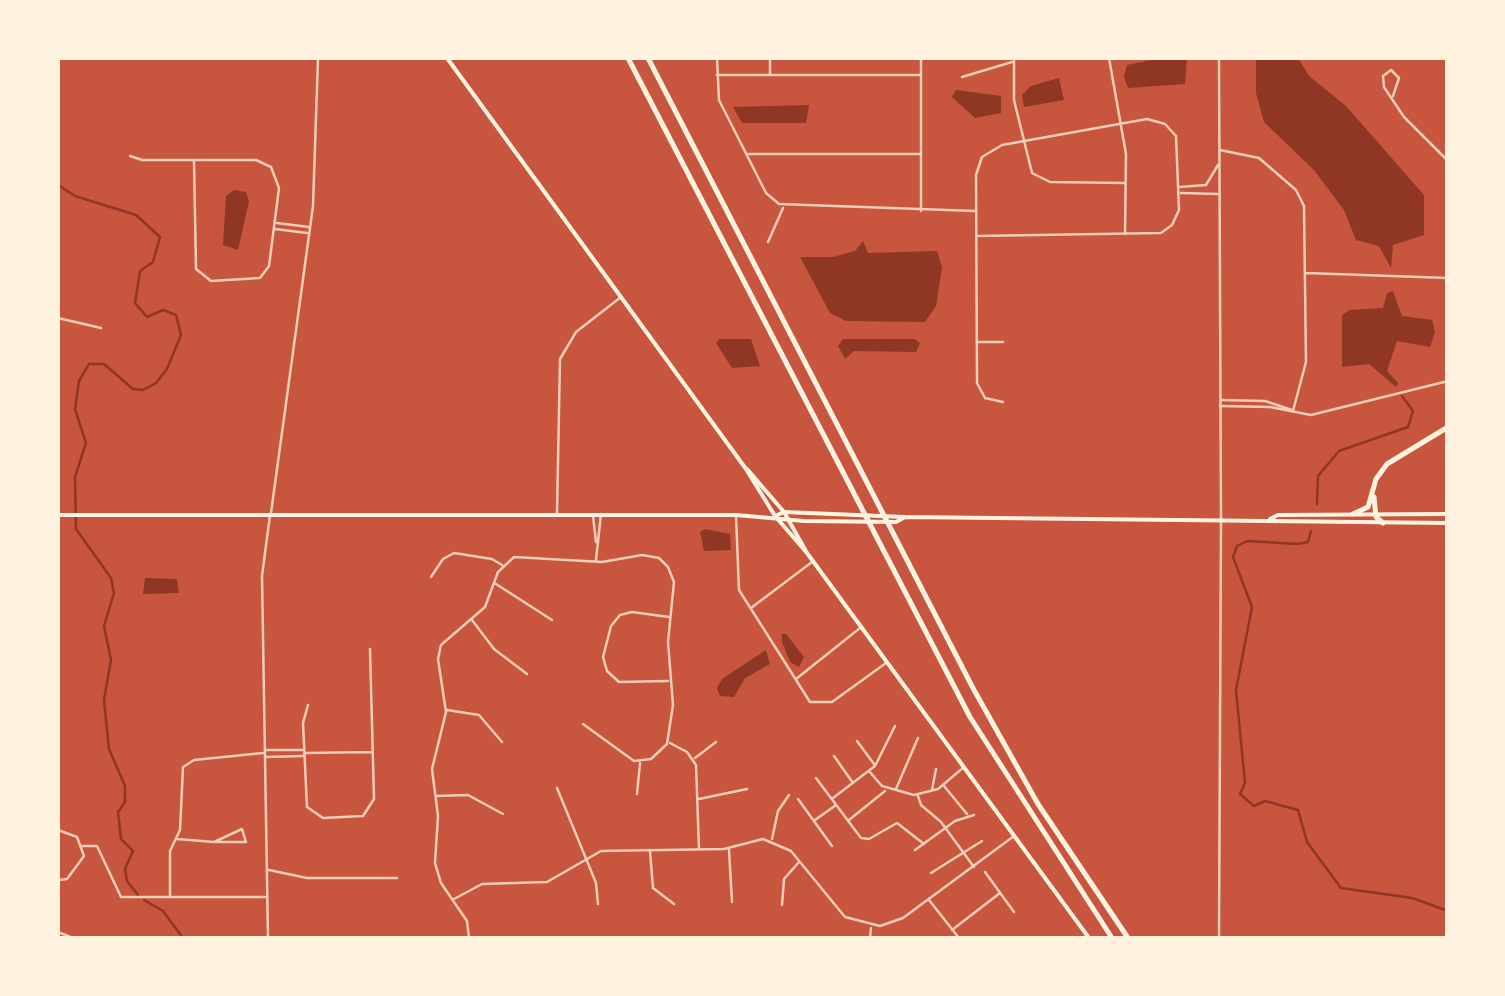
<!DOCTYPE html>
<html>
<head>
<meta charset="utf-8">
<style>
  body { margin:0 }
  #map { position:relative; width:1505px; height:996px; overflow:hidden; background:#c8553d; font-family:Commissioner,sans-serif }
  canvas { display:block }
  .frame { position:absolute; inset:0; border:60px solid #fff3e0; pointer-events:none }
</style>
</head>
<body>
<div id="map">
<canvas width="1505" height="996"></canvas>
<div class="frame"></div>
</div>
<script>
const g = document.querySelector('canvas').getContext('2d');
g.lineJoin = 'round';
function fill(path, color) { g.fillStyle = color; g.fill(path, 'evenodd'); }
const toPath = rows => new Path2D(rows.map(r => 'M' + r).join(''));
function trace(path, color, width, dash) { g.strokeStyle = color; g.lineWidth = width; g.lineCap = dash ? 'butt' : 'round'; g.setLineDash(dash || []); g.stroke(path); }
fill(toPath([
  [1161,58,1187,58,1185,84,1128,88,1124,77,1127,65],
  [1256,58,1298,58,1309,76,1346,106,1424,195,1424,235,1393,245,1391,268,1379,246,1356,240,1344,210,1314,170,1264,122,1256,93],
  [1059,78,1064,100,1024,107,1022,95,1031,86],
  [956,90,1001,96,1001,113,975,118,952,97],
  [809,105,806,123,742,123,733,107],
  [234,190,246,192,249,201,238,250,223,245,226,196],
  [863,241,868,253,937,251,942,267,936,306,925,322,846,321,830,313,800,257,833,257,855,251],
  [1393,291,1402,316,1432,320,1435,332,1430,347,1397,341,1387,371,1398,383,1396,387,1369,364,1342,367,1342,315,1350,310,1383,308,1387,293],
  [719,339,751,339,760,366,732,368,716,343],
  [843,339,915,339,920,343,916,352,854,351,845,359,838,346],
  [705,529,730,534,731,550,704,551,700,532],
  [145,578,177,579,179,593,143,594],
  [786,634,804,657,799,667,790,662,782,642,782,634],
  [766,650,770,664,745,678,734,697,720,696,717,688,722,679]
]), '#8f3625');
trace(toPath([
  [58,185,75,196,136,215,160,237,153,262,140,271,135,303,147,317,163,310,176,315,181,335,167,369,156,383,143,390,133,389,104,364,89,364,79,381,75,409,86,443,75,477,76,529,111,578,114,593,104,626,111,660,104,700,109,749,125,786,125,802,118,812,121,839,133,851,125,869,127,881,138,895],
  [1317,504,1318,476,1339,451,1408,427,1413,411,1402,396],
  [1311,531,1308,542,1298,544,1247,541,1237,546,1233,557,1252,607,1236,690,1245,783,1240,794,1254,806,1265,801,1298,810,1307,842,1341,888,1412,898,1448,911],
  [144,900,163,911,183,938]
]), '#8f3625', 2.5);
trace(toPath([
  [717,58,719,100,766,193,779,204,975,211],
  [770,58,770,75],
  [1014,58,1014,100,1032,173,1050,182,1125,183],
  [1109,58,1126,154,1125,234],
  [717,75,921,75],
  [962,77,1012,62],
  [1393,96,1399,78,1391,70,1383,76,1384,87,1404,117,1448,161],
  [1220,150,1259,158,1296,190,1304,206,1306,362,1293,411],
  [747,154,921,154],
  [130,156,142,160,256,160,271,167,279,188,269,266,260,278,211,281,196,269,194,160],
  [1179,187,1206,185,1218,165],
  [1181,193,1218,194],
  [921,211,921,58],
  [277,223,309,227],
  [275,229,307,233],
  [976,236,1161,233,1172,225,1179,210,1176,136,1165,124,1147,119,1002,145,982,157,976,175,977,383,985,398,1003,402],
  [768,242,783,208],
  [1306,273,1448,278],
  [58,318,101,328],
  [978,342,1003,342],
  [1222,400,1265,401,1292,410],
  [1220,406,1270,407,1311,415,1448,381],
  [271,513,313,206,318,58],
  [557,513,560,359,576,332,621,297],
  [593,516,596,542],
  [736,516,739,590,810,702,832,702,886,663],
  [596,560,601,514],
  [431,577,443,559,454,553,492,559,502,565],
  [496,584,552,620],
  [751,608,812,562],
  [472,620,494,649,527,674],
  [796,679,860,628],
  [668,681,619,682,607,671,603,657,611,626,620,615,632,612,669,617],
  [308,705,303,723,307,807,323,818,363,816,374,799,370,649],
  [447,710,479,715,502,742],
  [857,741,874,764],
  [670,743,687,752,696,765,699,849],
  [265,750,302,750],
  [305,753,372,752],
  [834,756,853,783],
  [266,757,303,756],
  [695,758,716,742],
  [869,771,882,786,914,795,938,789,964,767],
  [816,778,861,838,869,839,897,823,924,844],
  [944,786,967,814],
  [557,788,596,883,598,904],
  [896,789,918,738],
  [932,790,936,769],
  [637,794,640,763],
  [436,796,468,795,503,814],
  [918,796,921,805,941,822,974,867],
  [833,798,875,766,895,726],
  [699,799,747,789],
  [798,799,832,846],
  [815,820,836,805],
  [849,820,885,791],
  [58,830,77,837,84,856,67,879,58,880],
  [177,839,214,842,242,829,246,842,214,842],
  [772,839,778,811,789,795],
  [81,846,97,846,121,897,267,897],
  [729,850,732,902],
  [915,850,955,821,974,815],
  [650,851,653,888,674,904],
  [269,870,307,878,397,878],
  [985,872,1014,912],
  [931,873,982,841],
  [170,897,170,851,180,830,183,767,194,760,263,753],
  [454,899,482,884,547,882,601,851,724,849,763,839,791,851,845,917,880,926,903,918,1014,836],
  [929,900,959,938],
  [782,905,784,879,799,862],
  [952,930,1000,893],
  [58,932,73,938],
  [349,938,388,938],
  [469,938,467,921,441,883,435,863,438,816,432,769,446,712,438,659,441,645,485,607,498,572,514,557,602,562,642,555,659,558,668,567,674,582,668,642,673,705,667,744,651,759,634,761,583,724],
  [870,938,871,928],
  [1219,938,1221,521]
]), '#f1ccb7', 2.5);
trace(toPath([
  [1219,58,1221,518],
  [268,938,262,576,270,515]
]), '#f1ccb7', 2.5);
trace(toPath([
  [447,58,746,469,775,516,807,553,1089,938],
  [747,469,784,512,807,553]
]), '#fff3e0', 4);
trace(toPath([
  [58,515,736,515,804,521,896,522,905,517],
  [775,516,784,512,905,517,1448,523],
  [1270,519,1278,515,1448,514]
]), '#fff3e0', 4);
trace(toPath([
  [628,58,970,717,1112,938],
  [648,58,974,690,1038,804,1128,938],
  [1374,497,1376,517,1383,523],
  [1353,514,1368,507,1376,479,1387,464,1448,427]
]), '#fff3e0', 5);
</script>
</body>
</html>
